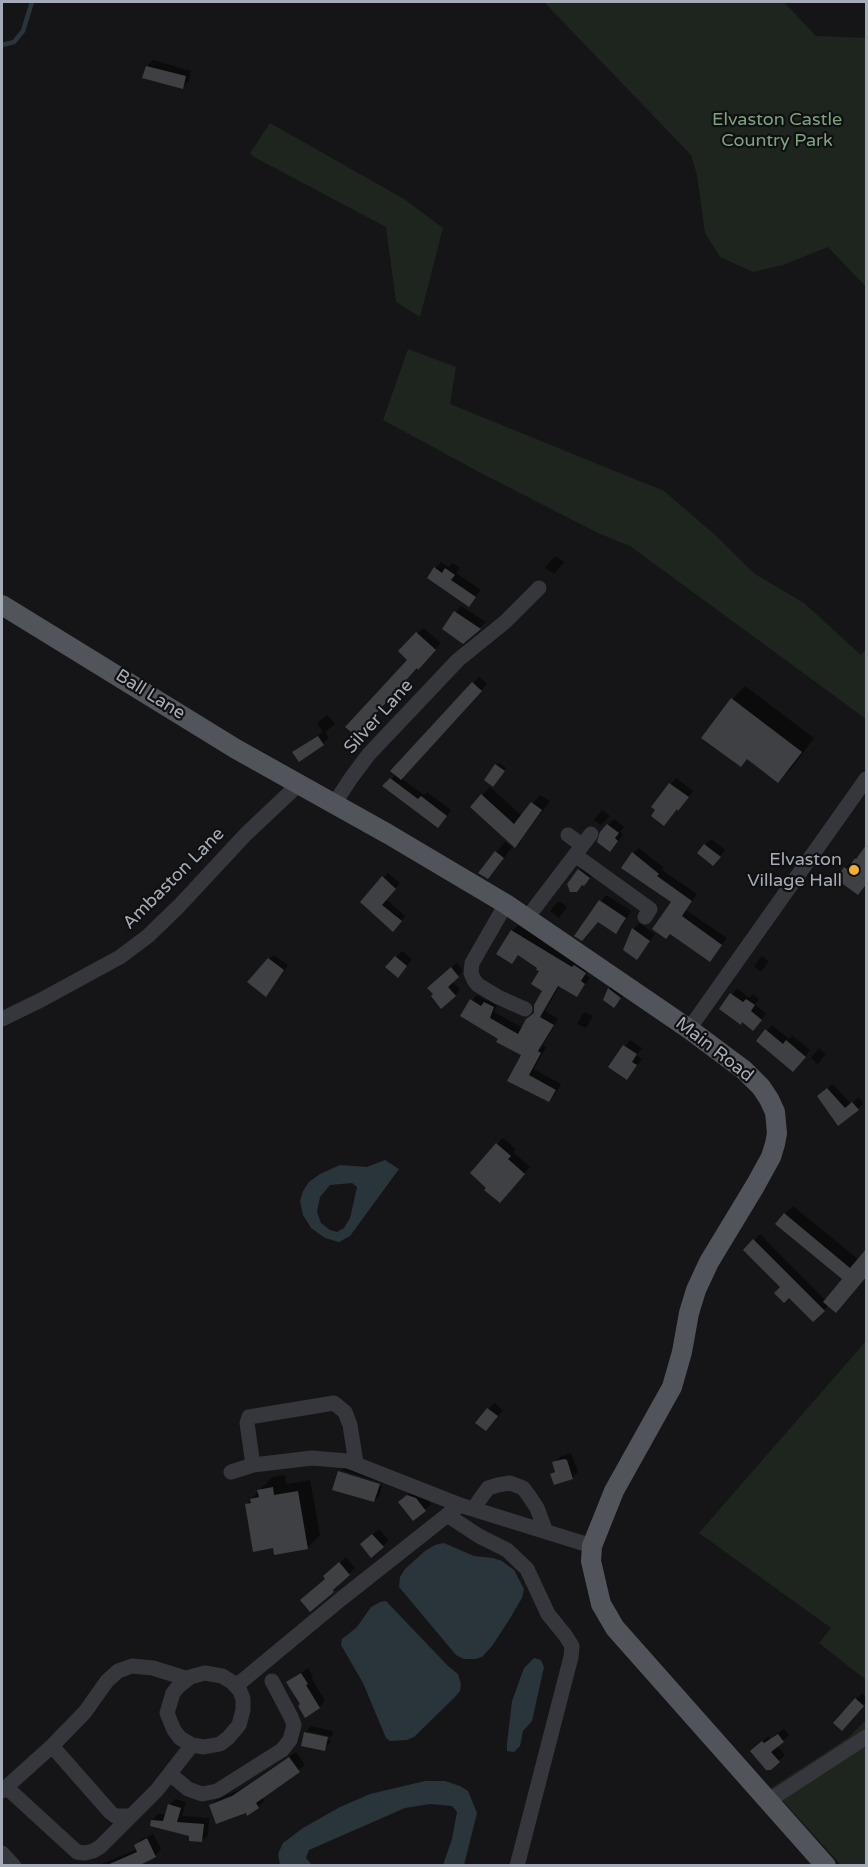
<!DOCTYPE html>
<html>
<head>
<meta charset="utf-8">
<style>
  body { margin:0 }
  #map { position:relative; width:868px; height:1867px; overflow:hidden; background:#151517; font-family:"Varela Round",sans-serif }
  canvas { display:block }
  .frame { position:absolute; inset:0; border:3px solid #a6acb7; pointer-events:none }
</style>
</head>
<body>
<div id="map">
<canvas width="868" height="1867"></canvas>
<div class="frame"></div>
</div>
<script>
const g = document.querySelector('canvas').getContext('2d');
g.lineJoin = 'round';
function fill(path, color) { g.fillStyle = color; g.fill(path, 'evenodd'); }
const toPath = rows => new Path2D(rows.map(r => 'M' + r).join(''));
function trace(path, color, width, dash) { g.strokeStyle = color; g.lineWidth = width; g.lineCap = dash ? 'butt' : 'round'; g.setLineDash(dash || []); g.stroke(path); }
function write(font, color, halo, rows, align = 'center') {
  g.font = font + ' "Varela Round",sans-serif'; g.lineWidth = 4.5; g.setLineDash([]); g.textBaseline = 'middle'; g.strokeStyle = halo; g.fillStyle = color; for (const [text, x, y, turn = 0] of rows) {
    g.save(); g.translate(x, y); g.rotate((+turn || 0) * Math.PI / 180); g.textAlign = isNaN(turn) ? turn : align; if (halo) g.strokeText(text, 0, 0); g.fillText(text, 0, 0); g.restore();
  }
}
fill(toPath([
  [544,2,784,2,816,36,866,38,866,287,828,247,783,265,753,272,720,257,705,233,697,175,691,155],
  [270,123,404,199,443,228,420,317,396,302,386,227,254,157,250,153],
  [408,349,456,367,450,404,664,491,714,534,755,574,804,603,861,655,866,649,866,719,630,546,598,533,479,472,383,420],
  [866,1341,866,1680,819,1643,831,1628,699,1533],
  [866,1720,866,1865,841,1865,771,1788,848,1738]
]), '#1d251e');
fill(toPath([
  [385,1160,399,1169,350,1236,339,1242,325,1238,311,1228,303,1215,300,1201,303,1191,309,1182,320,1174,340,1165,367,1167],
  [352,1183,357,1187,350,1218,344,1228,337,1232,330,1230,321,1223,317,1212,320,1197,330,1185],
  [444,1543,474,1556,493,1558,502,1561,514,1570,524,1589,522,1598,509,1620,492,1646,482,1657,475,1659,464,1659,456,1655,399,1587,400,1577,405,1569,425,1551,435,1545],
  [386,1601,448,1666,458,1674,461,1684,460,1691,454,1698,414,1737,407,1740,390,1741,386,1738,363,1683,341,1645,342,1639,357,1627,371,1607,380,1602],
  [534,1658,541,1660,544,1667,532,1721,523,1731,520,1746,514,1752,507,1751,507,1743,512,1701,524,1668],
  [425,1781,445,1781,460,1786,468,1791,477,1813,464,1865,443,1865,452,1839,457,1812,452,1806,430,1804,405,1808,309,1850,306,1858,312,1865,280,1865,278,1854,283,1843,303,1828,340,1807,370,1794]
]), '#2a343b');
fill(toPath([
  [153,60,191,71,189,81,182,87,147,66],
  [555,556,564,562,554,574,545,568],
  [441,562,448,567,453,563,460,568,456,573,481,590,469,605,435,568],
  [461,606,486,622,463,642,444,629],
  [423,628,441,643,356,734,410,660,400,651],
  [479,677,487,684,401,778,424,795,427,792,451,810,443,821,384,786,396,774,393,771],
  [745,686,814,738,791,769,778,781,748,758,741,765,704,737,733,699],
  [327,715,335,724,325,732,329,738,323,744,294,753,323,732,317,723],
  [499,763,506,768,496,783,496,765],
  [676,778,693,791,684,803,677,808,657,810,653,807],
  [490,787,522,816,540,795,550,801,523,837,515,846,482,795],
  [602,810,610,816,601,825,594,820],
  [614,819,624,827,620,832,623,834,616,844,608,825],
  [711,839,725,850,719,858,705,845],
  [505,842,512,847,497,868,488,877,496,852],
  [639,848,663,867,662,870,697,894,686,910,727,938,710,960,673,902,633,853],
  [866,849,866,884,858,893,845,868,856,857,858,859],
  [585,864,595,871,590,878,579,870],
  [388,873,400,883,386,899,405,916,398,925,363,902],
  [606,895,631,911,622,927,616,932,598,920,576,936],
  [558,902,561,902,567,907,559,918,550,911],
  [639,923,655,934,637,958,633,929],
  [518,925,578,962,591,967,585,975,590,978,577,996,560,985,545,1011,558,1019,543,1045,546,1047,534,1069,561,1084,555,1095,549,1101,509,1080,523,1055,500,1038,472,1000,477,995,487,1001,491,997,498,1002,494,1012,523,1028,527,1020,535,1012,544,990,541,971,539,967,519,954,512,962,512,931],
  [402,951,412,959,404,970,396,957],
  [274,955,288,965,270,990,269,959],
  [762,956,769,961,761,972,754,966],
  [457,963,463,971,452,981,460,990,455,995,434,994,434,983],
  [615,983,626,992,614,1006,609,989],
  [737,988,749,998,753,994,759,999,755,1005,766,1013,759,1023,721,1009],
  [584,1012,593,1016,586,1028,577,1024],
  [772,1025,789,1039,793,1036,810,1050,798,1065,758,1041],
  [630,1040,642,1048,637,1055,642,1059,627,1078,610,1066],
  [819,1048,826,1054,818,1064,811,1058],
  [833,1084,851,1104,859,1097,863,1104,839,1124,824,1091],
  [503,1138,516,1149,513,1152,530,1167,506,1195,497,1144],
  [793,1206,859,1260,829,1305,813,1320,745,1250,760,1234,826,1301,844,1279,785,1214],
  [494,1403,503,1410,486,1429,478,1423],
  [571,1453,578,1472,572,1478,552,1474,556,1470,554,1463,560,1457],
  [346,1466,385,1478,383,1483,341,1470,341,1474,382,1486,380,1495,374,1501,334,1489,340,1472],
  [285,1475,286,1484,310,1480,320,1535,307,1548,274,1547,247,1504,272,1477],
  [414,1490,422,1492,431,1504,413,1519,406,1496],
  [379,1529,389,1540,383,1546,368,1538],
  [346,1557,355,1568,338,1583,339,1585,333,1591,310,1610,331,1570],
  [308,1668,313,1677,312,1679,325,1701,319,1707,302,1704,288,1682],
  [862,1693,866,1697,866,1702,848,1723,835,1723],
  [311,1726,333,1731,332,1737,307,1731,307,1734,331,1740,330,1743,324,1749,305,1733],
  [784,1729,789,1735,777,1746,785,1755,770,1769,757,1746,769,1736,770,1739],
  [296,1752,305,1765,262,1797,264,1801,258,1807,246,1811,211,1805,217,1799,239,1790],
  [175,1799,186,1802,182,1816,209,1818,208,1835,202,1841,191,1835,152,1820,158,1814,166,1815,169,1805],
  [153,1834,161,1849,155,1856,135,1866,96,1866,138,1849,136,1845,142,1839]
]), '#0007');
trace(toPath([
  [2,45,14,42,23,31,32,2]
]), '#2a343b', 4.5);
fill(toPath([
  [146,66,186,76,183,89,142,78],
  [434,567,442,573,445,568,455,575,451,580,476,597,469,607,427,578],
  [454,611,481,629,463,644,442,629],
  [416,632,436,650,418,670,417,668,356,736,345,727,407,660,398,651],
  [472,682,482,691,401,780,390,771],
  [731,698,802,752,778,783,747,759,741,767,701,738],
  [318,736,324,745,299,762,292,752],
  [495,764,505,771,493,787,484,780],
  [390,778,418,799,421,796,447,816,438,828,382,786],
  [669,783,689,797,678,811,677,809,664,826,651,816,655,810,651,807],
  [481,794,514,824,531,802,542,810,515,848,470,807],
  [607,824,619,833,615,838,618,841,610,852,597,842,600,832],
  [704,844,721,857,713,866,697,853],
  [867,844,867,883,858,895,836,879,844,867,847,869,855,858,856,859],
  [495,851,504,858,488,879,478,873],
  [632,852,659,874,657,876,692,901,682,916,722,945,710,962,670,934,666,939,652,929,671,902,621,868],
  [578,869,590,878,584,886,582,885,577,892,570,892,567,884],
  [382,876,396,889,382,905,402,921,393,932,360,902],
  [599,900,626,918,616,934,598,922,582,941,574,936],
  [632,928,650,941,637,960,623,950],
  [511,930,572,967,574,965,586,973,581,981,585,984,577,997,558,986,540,1017,554,1025,538,1051,541,1053,529,1075,556,1090,549,1102,507,1081,521,1055,496,1042,498,1039,460,1016,470,999,481,1006,484,1002,494,1007,490,1018,518,1034,526,1019,534,1013,534,1005,542,991,531,984,539,971,536,970,537,968,518,955,512,964,496,954],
  [395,956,407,966,398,978,385,967],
  [268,958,284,970,266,997,247,982],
  [451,967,459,977,448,987,456,996,441,1009,431,996,433,994,427,988],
  [608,988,621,998,614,1008,603,1000],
  [730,993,743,1002,746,999,755,1005,751,1011,762,1020,753,1031,742,1022,741,1025,719,1009],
  [765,1029,783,1044,786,1040,806,1057,793,1072,756,1041],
  [623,1045,637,1054,632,1062,637,1065,627,1080,608,1067],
  [827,1088,845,1108,852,1102,859,1110,838,1126,817,1096],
  [496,1143,511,1156,508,1159,525,1174,500,1203,484,1190,486,1188,470,1173],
  [784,1213,850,1268,867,1248,867,1276,836,1313,823,1302,842,1279,775,1224],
  [753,1239,825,1311,813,1322,789,1298,784,1303,774,1293,780,1287,743,1250],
  [487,1408,498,1416,486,1431,475,1423],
  [564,1459,567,1460,573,1479,554,1485,550,1474,555,1472,552,1462],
  [338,1471,380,1484,374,1502,332,1490],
  [273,1487,274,1495,298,1491,308,1549,274,1555,273,1548,253,1552,245,1504,251,1503,250,1499,259,1497,257,1490],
  [407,1495,416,1498,426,1511,413,1521,398,1502],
  [372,1534,384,1547,371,1558,360,1544],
  [339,1562,350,1575,333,1590,334,1592,310,1612,300,1600,325,1579,323,1576],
  [301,1673,308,1684,306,1685,320,1708,305,1718,298,1706,300,1704,286,1682],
  [855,1698,864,1706,842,1731,833,1723],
  [304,1732,328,1737,325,1751,301,1746],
  [778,1734,784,1742,771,1752,780,1762,771,1770,766,1770,750,1751,762,1741,764,1743],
  [289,1757,300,1772,256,1803,259,1808,247,1816,246,1813,216,1824,209,1805,232,1796],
  [168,1804,181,1808,177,1822,204,1824,202,1842,189,1841,189,1836,150,1826,151,1820,163,1821],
  [147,1838,156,1857,138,1866,105,1866,137,1852,134,1845]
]), '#3f4044');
trace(toPath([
  [334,804,351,778,369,754,458,660,505,622,539,588],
  [568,835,582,845],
  [575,855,650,909,645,917],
  [506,904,472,963,471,973,474,980,478,985,498,997,525,1009],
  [527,918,591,834],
  [2,1019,41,1000,120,957,148,936,179,906,246,834,299,784],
  [689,1029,866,779],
  [253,1465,247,1423,249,1417,334,1403,345,1412,350,1425,356,1463],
  [231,1472,253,1465,312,1458,348,1461,460,1505],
  [473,1509,488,1488,498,1485,510,1483,523,1488,529,1496,537,1508,546,1532],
  [447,1515,479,1536,507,1550,527,1569,548,1614,565,1635,572,1646,571,1657,517,1866],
  [205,1673,222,1676,232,1682,240,1691,243,1699,243,1710,239,1725,228,1738,220,1744,204,1747,192,1745,180,1738,174,1730,167,1713,173,1693,178,1687,190,1677,205,1673],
  [236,1686,341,1599,460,1505,592,1546],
  [170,1774,188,1789,202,1794,217,1791,282,1750,290,1740,294,1725,291,1717,272,1681],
  [6,1787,77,1852,85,1853,93,1851,100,1847,157,1790,192,1745],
  [2,1791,52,1746],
  [768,1801,866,1737],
  [131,1816,115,1816,110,1812,52,1746,85,1712,107,1681,118,1671,132,1666,153,1668,188,1679],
  [2,1853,14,1866]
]), '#36373c', 15);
trace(toPath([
  [2,605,236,749,388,834,506,904,689,1029,744,1070,761,1087,769,1099,775,1112,777,1133,775,1144,771,1157,755,1186,709,1262,696,1290,689,1313,682,1352,672,1387,614,1491,592,1546,591,1561,601,1604,615,1628,826,1866]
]), '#51545b', 20);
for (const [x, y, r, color] of [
  [854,870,6,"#f9ae2b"]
]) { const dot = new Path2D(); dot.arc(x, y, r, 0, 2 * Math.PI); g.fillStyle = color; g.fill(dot); trace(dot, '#101012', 2); }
write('18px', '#7ca37e', '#101012', [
  ["Elvaston Castle",777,120],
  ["Country Park",777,141]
]);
write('18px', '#a6acb7', '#101012', [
  ["Ball Lane",150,695,32],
  ["Silver Lane",379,717,-48],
  ["Ambaston Lane",174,879,-45],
  ["Main Road",714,1050,38]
]);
write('18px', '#a6acb7', '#101012', [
  ["Elvaston",842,860],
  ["Village Hall",842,881]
], 'right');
</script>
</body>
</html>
